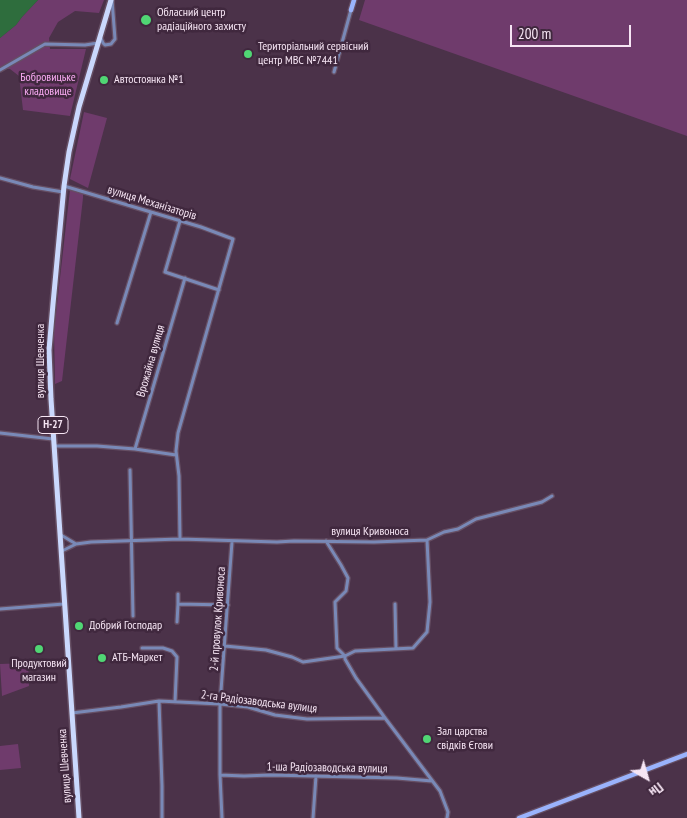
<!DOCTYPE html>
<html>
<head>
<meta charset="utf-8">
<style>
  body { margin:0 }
  #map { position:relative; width:687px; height:818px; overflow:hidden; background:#4b3249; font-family:"PT Sans Narrow",sans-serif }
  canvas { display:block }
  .north { position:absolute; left:622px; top:753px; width:50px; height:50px; -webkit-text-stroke:4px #40283e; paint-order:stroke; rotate:142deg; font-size:14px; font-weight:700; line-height:20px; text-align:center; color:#f6e5f4 }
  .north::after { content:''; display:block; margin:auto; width:18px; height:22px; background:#f6e5f4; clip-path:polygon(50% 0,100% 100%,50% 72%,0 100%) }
  .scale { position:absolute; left:510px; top:25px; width:121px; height:22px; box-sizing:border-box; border:2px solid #f6e5f4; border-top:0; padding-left:6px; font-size:15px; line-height:18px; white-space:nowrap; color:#f6e5f4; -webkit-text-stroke:4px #40283e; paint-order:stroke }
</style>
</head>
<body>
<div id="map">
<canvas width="687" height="818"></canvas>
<div class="north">Пн</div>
<div class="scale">200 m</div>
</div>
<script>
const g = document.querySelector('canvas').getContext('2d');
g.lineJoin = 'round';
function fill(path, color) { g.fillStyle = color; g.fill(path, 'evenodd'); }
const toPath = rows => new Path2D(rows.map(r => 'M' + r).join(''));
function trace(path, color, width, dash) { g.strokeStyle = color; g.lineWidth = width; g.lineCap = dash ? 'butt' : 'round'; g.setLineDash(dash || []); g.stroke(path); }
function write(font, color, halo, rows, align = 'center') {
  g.font = font + ' "PT Sans Narrow",sans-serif'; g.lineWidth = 5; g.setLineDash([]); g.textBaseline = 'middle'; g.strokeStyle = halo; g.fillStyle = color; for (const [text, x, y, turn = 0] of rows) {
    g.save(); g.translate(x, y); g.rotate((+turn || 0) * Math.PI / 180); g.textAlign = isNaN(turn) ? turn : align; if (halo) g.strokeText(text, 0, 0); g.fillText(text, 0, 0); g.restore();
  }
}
fill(toPath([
  [38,0,104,0,99,13,75,11,58,22,49,38,50,49,86,49,70,116,23,110,19,76,10,69,0,68,0,38,16,25,22,17],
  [365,0,687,0,687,136,359,20],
  [84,112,107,118,88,188,70,179],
  [70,190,83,194,83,198,62,381,55,384,54,331],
  [28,663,29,686,2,696,0,664],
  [18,744,21,768,0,770,0,746]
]), '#6f3b6c');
fill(toPath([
  [0,0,38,0,22,17,16,25,0,38]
]), '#2e6d3d');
const street = toPath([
  [100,36,103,43,105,45,111,44,115,39,112,0],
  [0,70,45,44,85,45,98,43],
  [334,72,351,10],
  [0,178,33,187,63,192],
  [64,186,201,227,233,239,178,433,176,451,179,476,180,539],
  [180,221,165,272,219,290],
  [117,323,151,212],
  [0,433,53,439],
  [54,446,97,446,135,449,176,455],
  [135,449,185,278],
  [130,470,133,616],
  [61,535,76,544],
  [326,541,341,565,348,578,346,591,335,602,337,648,345,656,345,659,356,678,385,718,440,791,448,812,447,818],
  [62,551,76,544,91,542,180,539,277,542,294,541,374,542,427,540,444,532,458,529,476,519,542,502,552,496],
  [178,594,178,604],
  [395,604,396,649],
  [0,609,64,604],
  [177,622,178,604,228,605],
  [225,646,266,650,292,657,303,662,345,656,355,651,413,648,427,632,430,602,427,540],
  [142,648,163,648,172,651,177,657,175,702],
  [159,701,162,786,162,818],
  [72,713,121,707,159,701,220,704,248,707,275,715,307,719,385,718],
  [220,775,244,776,270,775,397,778,432,781],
  [222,818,220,775,220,704,232,542],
  [313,818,316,776]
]);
const secondary = toPath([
  [351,10,354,0],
  [519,818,687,754]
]);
const primary = toPath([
  [79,818,51,399,49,350,53,304,64,186,69,152,79,107,111,0]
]);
trace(street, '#664f64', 5.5);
trace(secondary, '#664f64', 7);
trace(primary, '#664f64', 8);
trace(street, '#7989b7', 3);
trace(secondary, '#9ab3fc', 4.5);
trace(primary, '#cad8fd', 5);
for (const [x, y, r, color] of [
  [146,20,6,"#50d674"],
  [248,54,5,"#50d674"],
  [104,80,5,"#50d674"],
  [79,626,5,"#50d674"],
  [39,649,5,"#50d674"],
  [102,658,5,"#50d674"],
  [427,739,5,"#50d674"]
]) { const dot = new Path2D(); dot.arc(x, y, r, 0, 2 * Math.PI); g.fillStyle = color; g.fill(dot); trace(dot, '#40283e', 2); }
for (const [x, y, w] of [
  [53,425,30]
]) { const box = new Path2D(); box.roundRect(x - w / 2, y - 8.5, w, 17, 4); g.fillStyle = '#40283e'; g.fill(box); trace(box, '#f6e5f4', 1); }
write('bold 11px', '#f6e5f4', null, [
  ["Н-27",53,425]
]);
write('12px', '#f6e5f4', '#40283e', [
  ["Обласний центр",157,13],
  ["радіаційного захисту",157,27],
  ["Територіальний сервісний",258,47],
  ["центр МВС №7441",258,61],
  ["Автостоянка №1",114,80],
  ["Добрий Господар",89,626],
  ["АТБ-Маркет",112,658],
  ["Продуктовий",39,664,"center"],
  ["магазин",39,678,"center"],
  ["Зал царства",437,732],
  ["свідків Єгови",437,746]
], 'left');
write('12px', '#faabf4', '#40283e', [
  ["Бобровицьке",48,78],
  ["кладовище",48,92]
]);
write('12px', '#f6e5f4', '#40283e', [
  ["вулиця Механізаторів",152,203,17],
  ["вулиця Шевченка",41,361,-90],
  ["Врожайна вулиця",151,361,-74],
  ["вулиця Кривоноса",370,532],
  ["2-й провулок Кривоноса",218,619,-86],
  ["2-га Радіозаводська вулиця",259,702,7],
  ["вулиця Шевченка",65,766,-94],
  ["1-ша Радіозаводська вулиця",327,768,1]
]);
</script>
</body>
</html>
